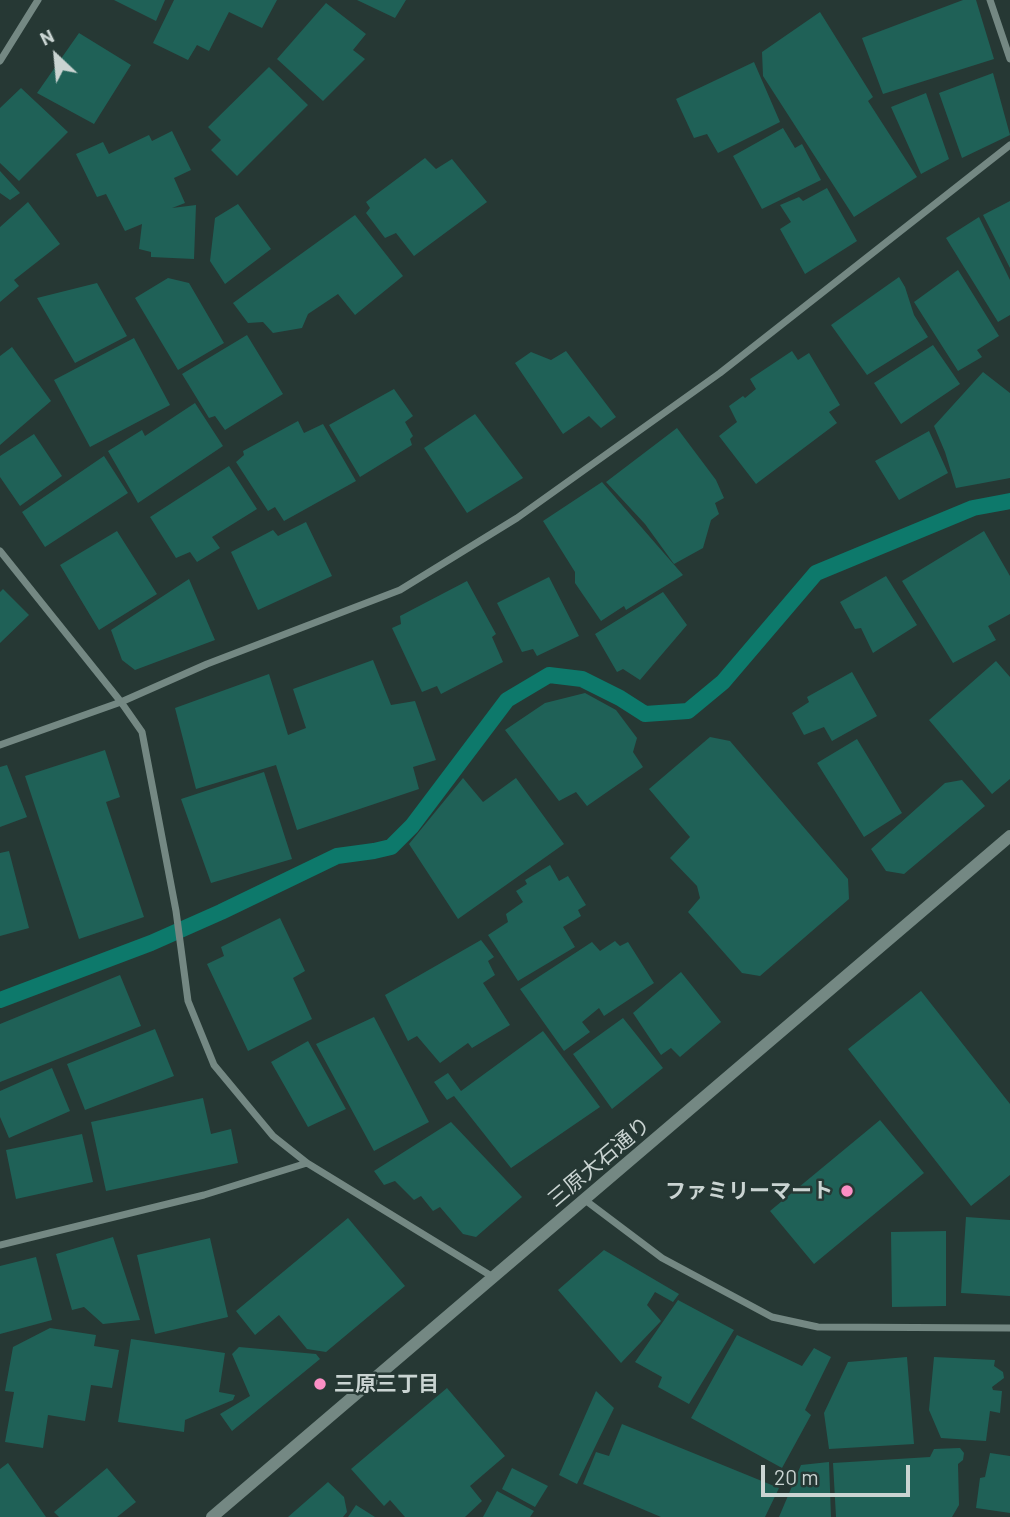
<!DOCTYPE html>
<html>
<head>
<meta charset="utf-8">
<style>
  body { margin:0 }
  #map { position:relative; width:1010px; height:1517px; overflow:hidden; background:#263834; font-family:Barlow,sans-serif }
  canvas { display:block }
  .north { position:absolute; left:21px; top:21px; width:70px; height:70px; -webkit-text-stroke:5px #263834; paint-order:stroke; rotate:334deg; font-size:19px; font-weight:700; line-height:28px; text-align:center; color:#cad4d2 }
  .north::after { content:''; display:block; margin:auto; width:24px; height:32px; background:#cad4d2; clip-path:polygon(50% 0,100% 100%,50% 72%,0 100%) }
  .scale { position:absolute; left:761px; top:1465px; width:149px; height:32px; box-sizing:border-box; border:4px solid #cad4d2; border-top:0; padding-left:9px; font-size:21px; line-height:24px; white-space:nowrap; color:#cad4d2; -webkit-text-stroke:5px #263834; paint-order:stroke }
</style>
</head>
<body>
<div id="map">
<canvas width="1010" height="1517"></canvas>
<div class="north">N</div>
<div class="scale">20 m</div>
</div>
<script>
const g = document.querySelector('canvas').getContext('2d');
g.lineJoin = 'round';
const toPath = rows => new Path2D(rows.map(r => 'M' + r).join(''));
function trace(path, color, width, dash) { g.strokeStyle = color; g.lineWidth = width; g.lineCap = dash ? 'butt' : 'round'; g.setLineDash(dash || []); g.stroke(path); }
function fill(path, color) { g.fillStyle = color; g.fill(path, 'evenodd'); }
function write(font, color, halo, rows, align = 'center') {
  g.font = font + ' Barlow,"Noto Sans JP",sans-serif'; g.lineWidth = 5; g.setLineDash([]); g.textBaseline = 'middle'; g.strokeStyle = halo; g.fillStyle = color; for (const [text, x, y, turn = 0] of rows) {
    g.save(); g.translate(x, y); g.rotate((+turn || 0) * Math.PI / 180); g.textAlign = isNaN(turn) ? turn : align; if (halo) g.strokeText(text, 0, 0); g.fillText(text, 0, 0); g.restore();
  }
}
trace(toPath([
  [0,1000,151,943,221,912,337,856,374,851,391,847,412,826,507,700,549,675,582,679,620,698,645,714,688,711,723,682,816,573,973,508,1010,501]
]), '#0d796b', 16);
fill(toPath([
  [114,0,165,0,156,21],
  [174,0,277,0,262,28,229,12,209,51,197,45,188,60,153,43],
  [357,0,406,0,395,18],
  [963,0,976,0,994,59,883,94,862,38],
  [326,3,366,34,353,50,365,59,323,101,277,59],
  [820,12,873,97,868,101,917,177,854,217,763,76,762,52],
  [79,33,131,65,94,124,37,93],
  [754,62,780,122,718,153,707,134,694,138,676,99],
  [269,67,308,105,237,176,211,150,221,140,208,127],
  [993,73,1010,135,962,158,939,93],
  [21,88,68,132,19,181,0,163,0,108],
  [926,93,949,159,921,174,891,107],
  [783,128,795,148,802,144,821,180,762,209,733,156],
  [172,131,191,170,174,178,185,203,172,208,196,205,194,259,151,257,151,252,139,249,142,224,125,231,106,194,97,197,76,154,103,142,109,154,149,135,152,141],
  [425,158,436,169,452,159,487,202,414,256,396,233,385,238,366,213,370,208,366,202],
  [0,171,20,193,10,200,0,193],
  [827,188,857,241,805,274,780,229,791,222,780,205,799,197,803,201],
  [1010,201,1010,268,983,215],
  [28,202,60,244,14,280,19,286,0,302,0,227],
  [238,204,271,249,225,284,210,261,215,218],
  [355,215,403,276,355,315,338,294,308,314,302,328,273,333,263,322,248,323,233,303],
  [979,217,1010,280,1010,315,998,322,946,238],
  [958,270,999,336,977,350,982,357,958,371,914,302],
  [899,277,905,287,914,315,928,337,867,375,831,325],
  [168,278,189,283,224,343,178,370,135,298],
  [97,283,127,336,75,363,37,298],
  [247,335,283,394,225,430,215,416,209,418,182,374],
  [134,338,170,405,90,447,54,380],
  [933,345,960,384,901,424,874,383],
  [12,347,51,401,0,445,0,356],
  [566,351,616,417,601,428,589,416,563,434,515,363,531,352,551,360],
  [792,351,798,360,809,353,840,405,829,412,837,423,756,484,719,436,737,422,729,406,743,396,745,398,756,389,750,379],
  [983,372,1010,393,1010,478,956,488,945,452,934,426],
  [394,389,413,416,405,422,413,436,410,439,412,445,360,477,329,425],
  [195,403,223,446,138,503,108,451,142,430,145,436],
  [475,414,523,478,467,513,424,448],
  [298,421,304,433,323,424,356,481,284,521,275,507,268,511,236,462,244,455,243,451],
  [677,428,716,480,724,498,715,503,719,514,711,520,703,548,674,564,645,524,606,482],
  [929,431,948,473,899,500,875,461],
  [34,434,62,476,20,506,0,477,0,456],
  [104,456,128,493,45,547,22,512],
  [229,466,257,509,212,537,220,548,197,562,190,552,176,558,150,517],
  [602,482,683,575,626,610,624,606,601,621,575,583,575,572,543,521],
  [306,522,332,576,258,610,231,552,273,530,278,536],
  [117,531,157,594,99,630,60,565],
  [984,531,1010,576,1010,614,988,626,996,640,953,663,902,581],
  [886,576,917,625,873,653,861,628,855,629,840,602],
  [549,577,579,636,537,656,533,649,522,652,497,603],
  [189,579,215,640,135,670,122,660,111,630],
  [467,581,496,634,492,637,503,662,441,694,437,686,422,692,392,628,401,624,400,616],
  [3,589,29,615,0,643,0,592],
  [663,592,687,625,640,680,623,669,617,672,595,634],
  [373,660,391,705,415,701,436,760,413,767,419,789,297,830,276,765,196,789,175,708,269,674,288,735,306,728,293,689],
  [996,661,1010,677,1010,779,992,794,929,720],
  [852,672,877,716,832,741,824,727,804,735,792,713,809,702,807,697],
  [585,693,616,710,637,738,633,752,643,767,587,806,576,792,559,801,505,730,545,703],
  [710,737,730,741,848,879,849,899,760,976,742,973,688,912,700,898,697,886,670,858,690,837,649,789],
  [857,739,902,813,864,837,817,763],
  [105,750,120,797,106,802,144,917,79,939,25,776],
  [7,765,27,817,0,827,0,767],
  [264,772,292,859,211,883,181,799],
  [463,778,483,802,516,778,564,844,458,919,409,844],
  [962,780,985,806,904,874,886,871,871,849,945,783],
  [9,851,29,928,0,936,0,853],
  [550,865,559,881,568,876,586,905,578,910,581,916,563,927,575,947,518,981,488,935,508,922,506,914,523,902,516,891,527,884,525,880],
  [280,918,305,971,293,978,312,1019,248,1051,207,964,224,956,221,947],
  [481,940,494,957,488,961,495,975,483,983,510,1025,472,1048,468,1043,440,1063,417,1036,408,1041,385,995],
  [615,941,620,946,628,942,654,983,604,1016,599,1008,582,1022,590,1032,564,1051,520,989,592,942,600,951],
  [681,972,721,1022,680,1057,671,1048,661,1055,633,1013],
  [120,975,141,1026,0,1082,0,1024],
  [921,991,1010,1104,1010,1175,971,1206,848,1049],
  [374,1017,429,1122,374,1151,316,1044],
  [623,1018,663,1068,612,1109,573,1054],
  [155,1029,174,1076,85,1110,67,1064],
  [543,1031,600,1107,511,1168,454,1096,447,1100,434,1082,448,1073,461,1091],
  [308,1041,346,1109,308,1127,271,1062],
  [52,1068,70,1111,9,1138,0,1117,0,1091],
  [203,1098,211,1134,231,1129,238,1163,106,1191,91,1122],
  [880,1120,924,1173,814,1264,770,1211],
  [451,1122,522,1197,476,1237,463,1234,440,1207,433,1211,421,1196,414,1200,395,1181,384,1185,374,1171],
  [82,1134,93,1182,16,1199,6,1150],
  [966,1217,1010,1220,1010,1296,961,1293],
  [348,1218,405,1286,326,1352,307,1349,279,1315,255,1335,236,1311],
  [946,1231,946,1306,892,1307,891,1232],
  [113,1237,140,1320,103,1324,84,1307,72,1310,56,1254],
  [210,1238,228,1317,155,1334,137,1255],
  [604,1250,679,1294,673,1302,655,1292,647,1305,661,1321,621,1363,558,1290],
  [36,1257,52,1320,0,1334,0,1266],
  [678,1300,734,1330,689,1404,658,1387,662,1377,635,1362],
  [50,1328,96,1335,94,1346,119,1350,112,1388,91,1385,85,1421,48,1415,43,1448,5,1442,14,1392,5,1391,13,1347],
  [737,1335,802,1366,814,1348,831,1357,805,1410,811,1415,782,1468,691,1418],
  [131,1339,225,1353,219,1392,235,1395,233,1400,185,1420,184,1432,118,1422],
  [239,1347,316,1354,320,1359,232,1431,220,1414,250,1396,232,1354],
  [907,1357,914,1444,829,1449,824,1413,848,1362],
  [934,1357,995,1360,994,1366,1003,1372,1004,1378,992,1387,993,1390,1002,1391,1000,1413,990,1411,986,1441,941,1438,929,1410],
  [447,1388,505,1456,470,1486,482,1501,465,1517,405,1517,390,1500,384,1506,351,1469],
  [596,1391,614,1408,577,1484,559,1475],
  [622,1424,779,1488,765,1517,661,1517,583,1484,596,1452,609,1456],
  [960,1448,964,1453,963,1460,958,1464,959,1505,952,1517,836,1517,833,1463,930,1457,934,1449],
  [990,1453,1010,1456,1010,1513,976,1508,980,1478,985,1477],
  [829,1462,831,1517,779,1517,801,1465],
  [8,1463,46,1517,0,1517,0,1469],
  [107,1468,136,1502,117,1517,59,1517,54,1512],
  [512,1468,548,1486,535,1507,502,1489],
  [328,1482,344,1497,347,1512,343,1517,288,1517],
  [497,1491,534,1511,530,1517,483,1517],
  [356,1505,375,1517,348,1517]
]), '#1f6157');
trace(toPath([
  [990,0,1010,59],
  [0,61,38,0],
  [0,551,121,702,142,732,176,911,188,1001,214,1065,273,1136,307,1163,493,1277],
  [0,745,121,702,207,664,400,590,517,518,720,373,1010,145],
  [585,1200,662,1258,772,1317,818,1327,1010,1328],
  [0,1245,204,1195,307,1163]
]), '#748883', 7);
trace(toPath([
  [212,1517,1010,836]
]), '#748883', 12);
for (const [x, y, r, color] of [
  [847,1191,7,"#fb8fc5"],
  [320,1384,7,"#fb8fc5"]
]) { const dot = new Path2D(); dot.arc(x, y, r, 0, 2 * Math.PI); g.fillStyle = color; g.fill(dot); trace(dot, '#263834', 2.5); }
write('21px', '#cad4d2', '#263834', [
  ["三原大石通り",599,1162,-40]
]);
write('bold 21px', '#cad4d2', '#263834', [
  ["ファミリーマート",833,1191],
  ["三原三丁目",334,1384,"left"]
], 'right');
</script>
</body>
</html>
